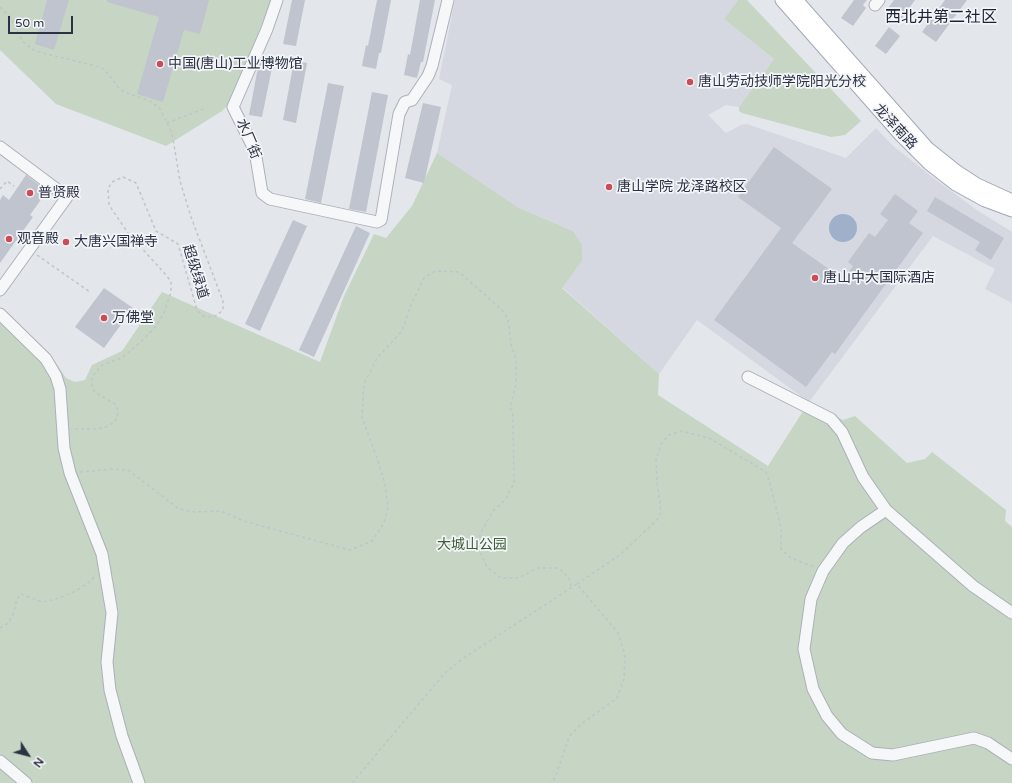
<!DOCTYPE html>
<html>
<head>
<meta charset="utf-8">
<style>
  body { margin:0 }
  #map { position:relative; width:1012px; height:783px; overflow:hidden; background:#e3e6eb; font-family:"Varela Round",sans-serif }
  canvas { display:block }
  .north { position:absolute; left:8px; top:735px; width:40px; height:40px; -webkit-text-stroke:3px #f3f5f8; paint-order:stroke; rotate:126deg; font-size:11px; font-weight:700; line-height:16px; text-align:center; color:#2b3243 }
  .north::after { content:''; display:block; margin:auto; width:14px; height:18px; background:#2b3243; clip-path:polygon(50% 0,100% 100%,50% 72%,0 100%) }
  .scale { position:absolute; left:8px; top:16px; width:65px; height:18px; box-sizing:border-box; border:2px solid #2b3243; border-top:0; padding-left:5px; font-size:12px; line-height:14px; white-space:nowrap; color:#2b3243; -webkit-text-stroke:3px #f3f5f8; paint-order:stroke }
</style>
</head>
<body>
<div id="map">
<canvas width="1012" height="783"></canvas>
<div class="north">N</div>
<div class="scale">50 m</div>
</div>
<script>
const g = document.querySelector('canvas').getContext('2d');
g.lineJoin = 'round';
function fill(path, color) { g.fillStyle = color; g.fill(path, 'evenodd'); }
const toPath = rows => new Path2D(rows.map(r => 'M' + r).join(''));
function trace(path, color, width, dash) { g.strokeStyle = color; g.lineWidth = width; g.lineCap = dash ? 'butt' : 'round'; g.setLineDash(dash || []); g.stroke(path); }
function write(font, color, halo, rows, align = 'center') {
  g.font = font + ' "Varela Round","Noto Sans SC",sans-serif'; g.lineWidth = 3.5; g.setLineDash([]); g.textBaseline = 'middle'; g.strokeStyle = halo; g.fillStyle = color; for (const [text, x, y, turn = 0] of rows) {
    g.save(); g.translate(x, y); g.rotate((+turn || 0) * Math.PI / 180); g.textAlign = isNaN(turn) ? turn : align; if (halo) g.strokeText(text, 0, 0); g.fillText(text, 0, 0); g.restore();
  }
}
fill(toPath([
  [455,0,738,0,724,19,774,59,739,107,726,105,708,115,726,133,741,125,747,124,846,158,876,128,892,145,932,177,977,210,1012,232,1012,303,985,289,995,269,933,236,809,402,697,320,659,374,562,287,582,261,573,231,519,208,437,153,452,85,439,79]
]), '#d5d8e0');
fill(toPath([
  [0,0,271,0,238,88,230,103,222,111,166,146,56,104,0,50],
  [738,0,747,0,861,121,845,135,831,137,742,113,739,111,739,107,774,59,724,19],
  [437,153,519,208,573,231,582,245,582,261,562,288,659,374,658,395,768,466,809,402,843,420,855,416,907,463,925,459,932,452,1006,510,1005,521,1012,527,1012,783,0,783,0,308,53,359,66,378,75,382,85,380,92,365,122,351,162,292,320,362,344,296,374,234,386,238,412,206]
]), '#c7d5c4');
fill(toPath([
  '829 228a14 14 0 1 1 28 0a14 14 0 1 1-28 0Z'
]), '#9fb0ca');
fill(toPath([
  [47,0,69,0,54,50,35,44],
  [107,0,209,0,200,34,184,30,163,102,137,94,159,17,107,2],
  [292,0,305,0,296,46,283,44],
  [377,0,391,0,381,53,379,53,376,69,362,66,366,45,368,46],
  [420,0,435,0,423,62,421,62,417,78,404,75,408,54,410,55],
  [854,0,867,0,863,5,866,8,853,26,841,18],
  [894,0,915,0,899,22,885,12],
  [945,0,967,0,936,42,922,32],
  [889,27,900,36,886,54,875,46],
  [263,56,274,58,262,117,249,115,258,67],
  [294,61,307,63,296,123,283,120],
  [328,83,344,86,321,203,305,199],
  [372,92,388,95,366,212,349,209],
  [423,103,441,107,424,183,405,178],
  [774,147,832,189,792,243,843,279,853,266,848,262,869,233,875,237,888,220,880,214,895,194,918,211,909,223,923,233,835,354,832,352,806,387,714,320,781,228,738,197],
  [26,175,47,191,30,215,33,217,0,263,0,200,3,195,9,200],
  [935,197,1004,238,991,260,975,250,980,242,927,211],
  [293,220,307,226,260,331,245,324],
  [356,226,370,233,314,357,299,350],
  [104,288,133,308,104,348,75,327]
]), '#c0c4ce');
const minor = toPath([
  [277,0,267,29,233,107,255,151,262,193,270,199,377,222,381,220,399,114,405,102,412,100,428,76,432,66,448,0],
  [875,5,879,0],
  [0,147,67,197,0,290],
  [0,314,46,359,56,376,60,389,64,448,70,473,102,554,112,613,107,662,110,690,122,736,139,783],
  [748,377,831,419,842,432,863,477,886,510,973,586,1012,613],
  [886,510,861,527,843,543,823,571,811,599,804,649,813,689,827,716,842,734,872,753,893,755,974,738,988,743,1012,759],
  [0,761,26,783]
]);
const major = toPath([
  [782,0,901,135,929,163,956,184,985,200,1012,210],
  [796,0,927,148,957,172,977,185,1012,201]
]);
trace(minor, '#acb0b9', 13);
trace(major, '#a2a9b6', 15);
trace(toPath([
  [0,7,10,17,22,41,35,51,100,67,105,70,118,87,124,92,150,101,160,109,172,133,180,181,191,217,223,301,223,310,217,315,211,317,203,316,197,310,178,244,156,231,136,183,123,177,112,182,108,189,109,205,128,233,167,276,171,282,171,292,164,313,156,326,144,339,122,358,102,365,92,377,92,388,96,393,115,404,118,411,117,418,113,423,104,428,93,429,71,429],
  [167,123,206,108],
  [0,189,7,181,14,186],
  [0,228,21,243],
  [37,255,90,292],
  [80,472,113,469,128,470,179,509,195,512,221,511,247,522,350,550,372,541,384,523,388,507,385,484,378,461,362,417,364,384,377,358,402,331,410,307,424,278,435,271,459,272,502,310,508,319,511,344,516,360,516,384,510,408,513,415,514,483,505,500,493,511,480,534,481,554,487,567,501,578,519,578,537,568,559,568,569,578,571,586],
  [577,584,621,554,657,520,661,512,657,482,656,460,661,444,669,435,682,431,709,438,766,472,769,480,781,527,781,549,791,558,814,567],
  [0,628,7,624,13,615,17,599,21,594,42,602,56,599,74,592,91,581,96,574],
  [352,783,445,673,462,659,577,584,618,633,625,655,624,679,617,698,581,724,569,737,555,778,551,783]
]), '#c1c4ca', 1.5, [3, 3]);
trace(minor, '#f6f7f9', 11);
trace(major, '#fff', 13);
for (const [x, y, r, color] of [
  [160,64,4,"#cc4c55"],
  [690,82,4,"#cc4c55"],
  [609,187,4,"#cc4c55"],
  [30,193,4,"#cc4c55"],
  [9,239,4,"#cc4c55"],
  [66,242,4,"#cc4c55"],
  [815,278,4,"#cc4c55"],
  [104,318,4,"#cc4c55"]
]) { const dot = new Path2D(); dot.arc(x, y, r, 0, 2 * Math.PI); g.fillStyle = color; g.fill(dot); trace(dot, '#f3f5f8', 1.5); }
write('14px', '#2b3243', '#f3f5f8', [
  ["中国(唐山)工业博物馆",168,64],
  ["唐山劳动技师学院阳光分校",698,82],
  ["唐山学院 龙泽路校区",617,187],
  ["普贤殿",38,193],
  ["观音殿",17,239],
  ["大唐兴国禅寺",74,242],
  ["唐山中大国际酒店",823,278],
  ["万佛堂",112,318]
], 'left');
write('14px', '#2b3243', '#f3f5f8', [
  ["龙泽南路",895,127,47],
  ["水厂街",248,139,67],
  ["超级绿道",195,272,73]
]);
write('14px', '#3d5e39', '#f3f5f8', [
  ["大城山公园",472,545]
]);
write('16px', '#1d2334', '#f3f5f8', [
  ["西北井第二社区",941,18]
]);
</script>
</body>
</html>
